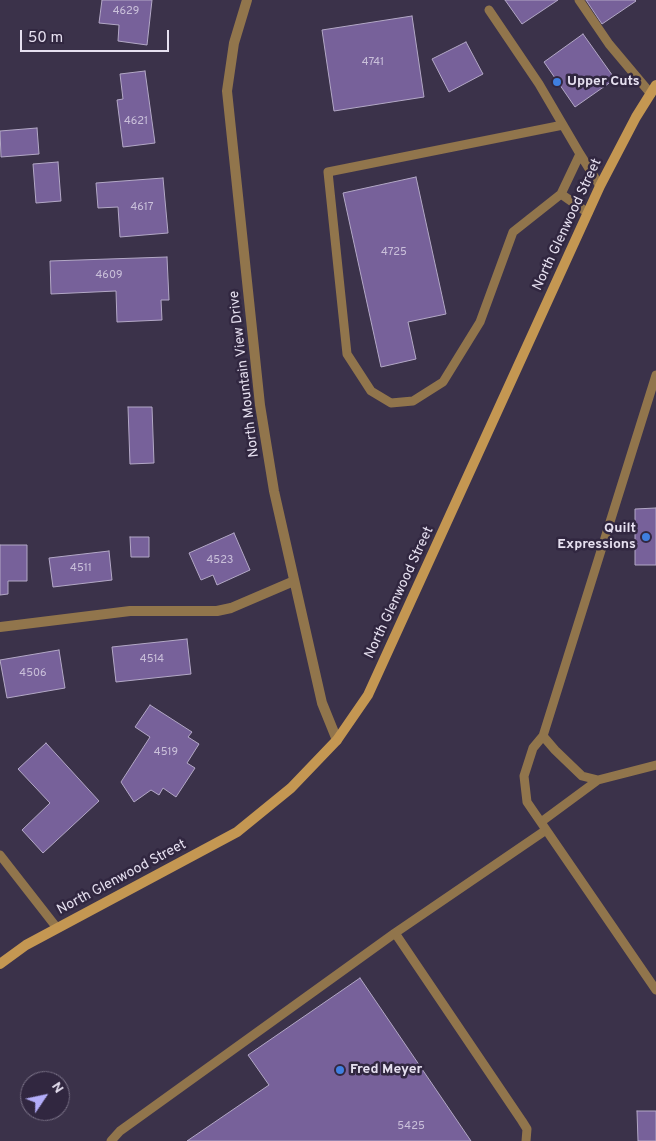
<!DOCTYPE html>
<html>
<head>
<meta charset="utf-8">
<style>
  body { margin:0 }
  #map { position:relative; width:656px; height:1141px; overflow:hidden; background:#3b324a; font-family:Overpass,sans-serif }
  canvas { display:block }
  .north { position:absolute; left:20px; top:1071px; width:50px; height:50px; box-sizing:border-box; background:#312740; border:1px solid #797186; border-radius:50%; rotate:56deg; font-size:14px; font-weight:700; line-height:20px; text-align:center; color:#e6e0f0 }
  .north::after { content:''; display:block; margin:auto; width:18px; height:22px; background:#b3adf9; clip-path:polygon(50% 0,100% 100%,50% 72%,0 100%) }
  .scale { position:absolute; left:20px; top:30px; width:149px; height:22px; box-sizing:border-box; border:2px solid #e6e0f0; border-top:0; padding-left:6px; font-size:15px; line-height:18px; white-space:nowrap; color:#e6e0f0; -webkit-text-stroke:4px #312740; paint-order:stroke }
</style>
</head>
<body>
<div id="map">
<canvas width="656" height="1141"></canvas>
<div class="north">N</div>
<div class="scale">50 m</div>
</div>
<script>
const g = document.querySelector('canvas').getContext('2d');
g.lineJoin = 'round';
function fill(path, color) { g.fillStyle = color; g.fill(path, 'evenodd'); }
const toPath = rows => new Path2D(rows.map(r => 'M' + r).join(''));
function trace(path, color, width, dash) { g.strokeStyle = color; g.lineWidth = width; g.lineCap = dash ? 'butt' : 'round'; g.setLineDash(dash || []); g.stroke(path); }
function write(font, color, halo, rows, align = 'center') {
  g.font = font + ' Overpass,sans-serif'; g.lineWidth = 5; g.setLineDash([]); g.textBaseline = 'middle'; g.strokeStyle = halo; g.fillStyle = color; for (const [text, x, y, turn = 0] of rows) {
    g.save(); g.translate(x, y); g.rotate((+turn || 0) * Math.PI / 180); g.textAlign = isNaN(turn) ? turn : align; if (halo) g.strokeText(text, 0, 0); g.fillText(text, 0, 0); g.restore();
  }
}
const building = toPath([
  [102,0,152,0,147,45,118,41,119,25,99,23,102,0],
  [505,0,558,0,522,24,505,0],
  [586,0,635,0,636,1,602,24,586,0],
  [412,16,424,97,334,111,322,30,412,16],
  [583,34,615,79,575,107,544,62,583,34],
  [466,42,483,74,449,92,432,59,466,42],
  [145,71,155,143,123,147,117,100,123,99,120,74,145,71],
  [37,128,39,154,1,157,0,131,37,128],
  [58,162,61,201,36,203,33,164,58,162],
  [416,177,446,314,408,322,416,359,381,367,343,193,416,177],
  [163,178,168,233,120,237,118,207,98,208,96,183,163,178],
  [167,257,169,300,161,300,162,320,117,322,116,291,51,294,50,261,167,257],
  [128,407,152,407,154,463,130,464,128,407],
  [656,508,656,565,635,565,635,509,656,508],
  [234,533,250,570,217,585,213,575,201,580,189,553,234,533],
  [130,537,149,537,149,557,131,557,130,537],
  [0,545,27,545,27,581,8,581,8,594,0,595,0,545],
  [109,551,112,580,53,587,49,558,109,551],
  [187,639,191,674,116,682,112,647,187,639],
  [59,650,65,688,7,698,0,660,59,650],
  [150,705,192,732,188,737,199,744,187,763,195,768,176,797,163,788,159,795,151,790,134,802,121,782,150,737,135,727,150,705],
  [46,743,99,801,43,853,22,830,50,803,18,769,46,743],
  [360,978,471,1141,187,1141,269,1085,248,1055,360,978],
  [637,1111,656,1111,656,1141,638,1141,637,1111]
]);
fill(building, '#77619a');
trace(building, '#b3a8c6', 1);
trace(toPath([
  [579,0,609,44,651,94],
  [489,10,539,84,580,154,600,186],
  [563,125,328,172,347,354,371,391,391,403,413,401,443,382,480,322,513,232,561,194,588,213],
  [561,194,580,154],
  [656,375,543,736,533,748,524,776,527,802,656,990],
  [543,736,555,750,582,776,598,780],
  [541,822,598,780,656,765],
  [0,855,57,928],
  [395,933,522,1121,527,1129,526,1141],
  [111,1141,120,1131,395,933,546,830]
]), '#91754c', 9);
trace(toPath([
  [247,0,234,43,227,91,260,405,274,491,322,703,337,740],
  [0,627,130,611,217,611,231,608,294,581]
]), '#91754c', 10);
trace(toPath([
  [0,964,26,945,237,832,291,788,337,740,368,695,600,186,636,117,656,85]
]), '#c49752', 10);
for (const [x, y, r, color] of [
  [557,82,5,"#3f7fe0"],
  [646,537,5,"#3f7fe0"],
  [340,1070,5,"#3f7fe0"]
]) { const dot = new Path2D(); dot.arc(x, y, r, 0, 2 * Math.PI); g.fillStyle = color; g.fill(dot); trace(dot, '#312740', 2); }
write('11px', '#cac0da', null, [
  ["4629",126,12],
  ["4741",373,63],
  ["4621",136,122],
  ["4617",142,208],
  ["4725",394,253],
  ["4609",109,276],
  ["4523",220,561],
  ["4511",81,569],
  ["4514",152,660],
  ["4506",33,674],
  ["4519",166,753],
  ["5425",411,1127]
]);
write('bold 14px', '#e6e0f0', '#312740', [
  ["Upper Cuts",567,82],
  ["Quilt",636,529,"right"],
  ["Expressions",636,545,"right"],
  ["Fred Meyer",350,1070]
], 'left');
write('14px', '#e6e0f0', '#312740', [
  ["North Glenwood Street",568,225,-65],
  ["North Mountain View Drive",245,374,-97],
  ["North Glenwood Street",400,593,-65],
  ["North Glenwood Street",122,878,-28]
]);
</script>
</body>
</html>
